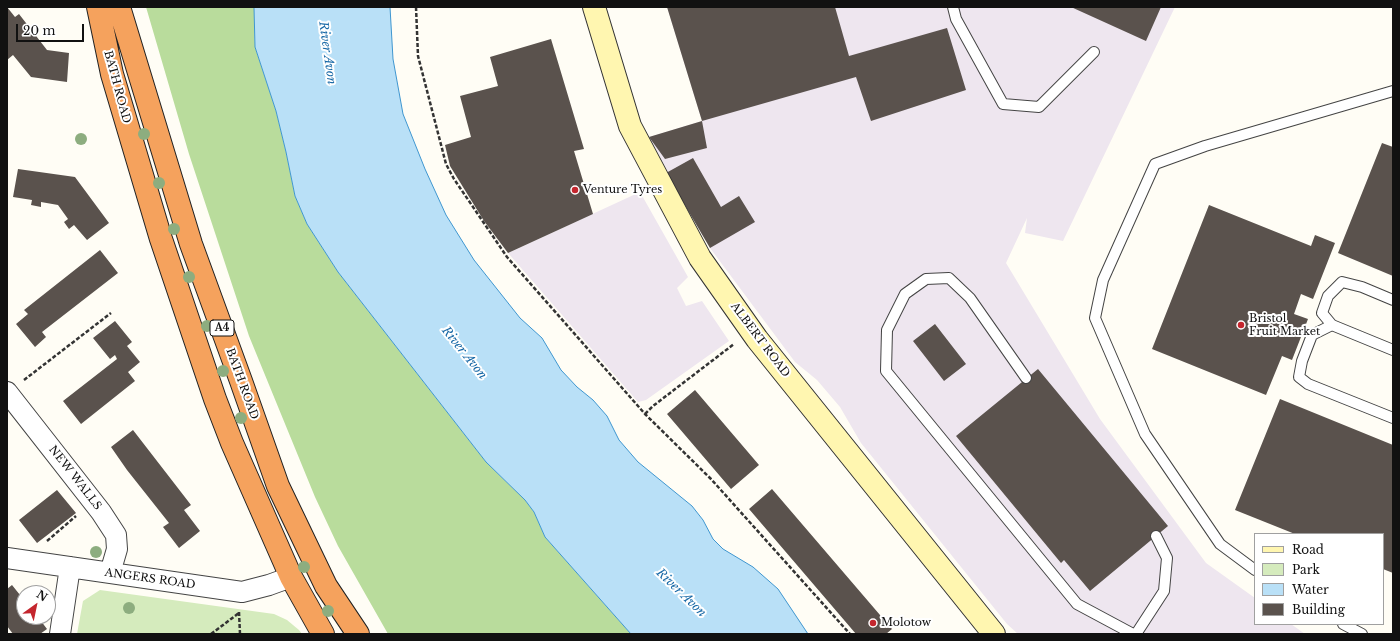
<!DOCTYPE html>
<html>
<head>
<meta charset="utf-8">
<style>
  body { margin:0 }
  #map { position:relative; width:1400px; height:641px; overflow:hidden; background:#fffdf5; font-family:"Libre Baskerville",serif }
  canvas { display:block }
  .frame { position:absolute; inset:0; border:8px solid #111; pointer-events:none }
  .legend { position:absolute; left:1254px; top:533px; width:130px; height:92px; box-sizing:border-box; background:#fff; border:1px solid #a0a0a0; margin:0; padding:5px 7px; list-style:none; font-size:12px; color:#111 }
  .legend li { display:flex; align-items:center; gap:8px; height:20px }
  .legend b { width:20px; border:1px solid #a0a0a0 }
  .north { position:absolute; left:16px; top:585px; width:40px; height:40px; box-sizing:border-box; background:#fff; border:1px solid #a0a0a0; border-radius:50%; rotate:33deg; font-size:11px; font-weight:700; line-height:16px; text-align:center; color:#111 }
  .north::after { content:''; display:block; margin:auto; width:14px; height:18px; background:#c4262e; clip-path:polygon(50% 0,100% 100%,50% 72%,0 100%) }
  .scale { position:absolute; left:16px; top:24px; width:68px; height:18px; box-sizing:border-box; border:2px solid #111; border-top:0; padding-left:5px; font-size:12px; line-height:14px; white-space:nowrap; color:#111; -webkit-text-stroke:3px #fff; paint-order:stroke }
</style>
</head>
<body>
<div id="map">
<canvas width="1400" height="641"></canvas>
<div class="frame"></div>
<ul class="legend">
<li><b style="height:5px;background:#fff6b0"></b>Road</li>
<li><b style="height:11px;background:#d5ebbd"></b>Park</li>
<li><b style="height:11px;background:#b9e0f7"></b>Water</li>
<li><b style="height:11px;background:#5a524d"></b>Building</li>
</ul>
<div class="north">N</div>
<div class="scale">20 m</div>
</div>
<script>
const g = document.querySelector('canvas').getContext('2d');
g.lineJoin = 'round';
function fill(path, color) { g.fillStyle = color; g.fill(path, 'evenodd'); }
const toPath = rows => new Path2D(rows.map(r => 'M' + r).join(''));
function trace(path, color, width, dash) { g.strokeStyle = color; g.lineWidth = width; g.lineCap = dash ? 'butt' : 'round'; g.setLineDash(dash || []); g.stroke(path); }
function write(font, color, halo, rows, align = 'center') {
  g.font = font + ' "Libre Baskerville",serif'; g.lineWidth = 4; g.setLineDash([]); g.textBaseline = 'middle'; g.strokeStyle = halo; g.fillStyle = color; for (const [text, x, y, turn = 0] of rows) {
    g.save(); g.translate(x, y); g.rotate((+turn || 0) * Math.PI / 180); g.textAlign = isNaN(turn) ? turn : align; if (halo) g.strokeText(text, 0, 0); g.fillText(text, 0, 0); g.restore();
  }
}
fill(toPath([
  [667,7,1175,7,1063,241,1025,233,1027,218,1006,263,1100,419,1206,563,1255,598,1255,624,1291,624,1305,634,1018,634,1007,624,861,443,840,407,817,380,795,362,710,248,649,137,702,121],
  [640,192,688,277,677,288,686,306,702,301,729,341,646,400,638,402,508,253]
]), '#eee6ef');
fill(toPath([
  [100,590,274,614,287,620,299,630,302,634,77,634,83,601]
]), '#d5ebbd');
fill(toPath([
  [146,7,254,7,255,47,276,111,286,152,295,196,307,224,338,272,486,462,525,500,534,512,545,537,631,634,388,634,338,546,315,497,249,336,189,154]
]), '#b9dc9c');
const water = toPath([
  [254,7,390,7,393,59,403,114,425,169,446,215,474,260,520,318,542,338,561,370,577,387,593,400,607,416,619,440,638,462,692,506,703,520,713,539,723,549,753,567,778,589,808,634,631,634,545,537,534,512,525,500,486,462,338,272,307,224,295,196,286,152,276,111,255,47,254,7]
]);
fill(water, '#b9e0f7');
trace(water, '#3f96cf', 1);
fill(toPath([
  [7,7,15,17,19,14,47,50,69,53,67,82,31,77,13,55,7,60,7,49,8,48,7,46],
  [667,7,835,7,849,56,947,28,966,90,871,121,856,77,702,121],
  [1071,7,1161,7,1146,41],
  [551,39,584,149,574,151,593,214,508,253,484,221,450,166,445,145,471,137,460,96,498,86,490,57],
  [702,121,707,148,665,159,649,137],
  [1382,143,1393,147,1393,276,1338,253],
  [693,158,721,207,739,196,755,222,710,248,666,173],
  [18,169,75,177,109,223,87,240,74,225,69,229,64,222,68,219,58,205,41,202,41,207,31,205,32,200,13,197],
  [1209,205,1311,246,1315,235,1335,243,1313,299,1301,294,1294,314,1308,319,1292,360,1282,356,1266,395,1152,349],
  [100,250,118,273,42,332,46,337,35,347,16,324,28,314,24,310],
  [115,321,132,342,127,346,140,362,128,372,135,381,81,424,63,401,117,359,115,355,110,359,93,338],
  [935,324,966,364,944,381,913,341],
  [1038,369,1168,526,1090,591,1064,560,1061,563,956,436],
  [695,390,759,465,731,489,667,414],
  [1280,399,1393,445,1393,573,1383,569,1383,534,1295,534,1235,510],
  [133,430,191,505,184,510,200,531,179,548,163,527,169,523,127,470,111,447],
  [772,489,892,629,886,634,856,634,749,509],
  [57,490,76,513,37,543,19,520],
  [12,585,24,600,24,617,38,617,47,629,40,634,13,634,7,626,7,589]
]), '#5a524d');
const lane = toPath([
  [953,7,956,19,1003,104,1039,107,1094,52],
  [1393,300,1362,287,1342,282,1328,296,1322,313,1332,325,1393,350],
  [1332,325,1312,335,1302,361,1299,377,1308,384,1393,418],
  [1026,378,970,298,949,278,926,279,905,294,887,330,886,371,1077,604,1133,634],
  [1255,570,1220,544,1145,434,1095,318,1103,280,1155,164,1205,146,1393,91],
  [1343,624,1362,634],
  [1136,634,1164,591,1167,558,1156,536]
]);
const street = toPath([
  [7,392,101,512,116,535,117,549,110,573],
  [7,558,242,592,269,585,291,577],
  [60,634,70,567]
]);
const secondary = toPath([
  [594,7,630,126,700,258,757,339,994,634]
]);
const highway = toPath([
  [98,7,112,74,161,239,215,399,232,443,291,577,323,634],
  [119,7,191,244,241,381,278,486,326,586,358,634]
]);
trace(lane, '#444', 12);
trace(street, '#444', 22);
trace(secondary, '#333', 24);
trace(highway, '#222', 24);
trace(toPath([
  [416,7,418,56,446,164,454,179,507,257,645,414,711,479,850,634],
  [24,380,111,313],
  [645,414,653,406,734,344],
  [47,541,76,516],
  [239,612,240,634],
  [211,634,239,613]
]), '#333', 2.5, [4, 2]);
trace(lane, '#fff', 10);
trace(street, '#fff', 20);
trace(secondary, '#fff6b0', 22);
trace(highway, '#f5a25d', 22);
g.fillStyle = '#8dad7f';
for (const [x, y] of [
  [144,134],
  [81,139],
  [159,183],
  [174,229],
  [189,277],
  [207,326],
  [223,371],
  [241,418],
  [96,552],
  [304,567],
  [129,608],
  [328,611]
]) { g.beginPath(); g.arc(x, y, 6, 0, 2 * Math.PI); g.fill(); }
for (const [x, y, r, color] of [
  [575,190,4,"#c4262e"],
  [1241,325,4,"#c4262e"],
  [873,623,4,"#c4262e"]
]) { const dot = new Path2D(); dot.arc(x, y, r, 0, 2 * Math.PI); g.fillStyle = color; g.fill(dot); trace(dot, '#fff', 1.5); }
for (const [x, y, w] of [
  [222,328,24]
]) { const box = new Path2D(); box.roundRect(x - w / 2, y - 8, w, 16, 3); g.fillStyle = '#fff'; g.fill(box); trace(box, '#111', 1); }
write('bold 10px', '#111', null, [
  ["A4",222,328]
]);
write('11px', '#111', '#fff', [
  ["BATH ROAD",117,87,75],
  ["ALBERT ROAD",760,340,53],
  ["BATH ROAD",242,384,70],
  ["NEW WALLS",75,478,52],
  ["ANGERS ROAD",150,579,8]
]);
write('11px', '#111', '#fff', [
  ["Venture Tyres",583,190],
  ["Bristol",1249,319],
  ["Fruit Market",1249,332],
  ["Molotow",881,623]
], 'left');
write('italic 12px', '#1768a6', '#fff', [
  ["River Avon",327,53,82],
  ["River Avon",464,353,51],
  ["River Avon",681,593,44]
]);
</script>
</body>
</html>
